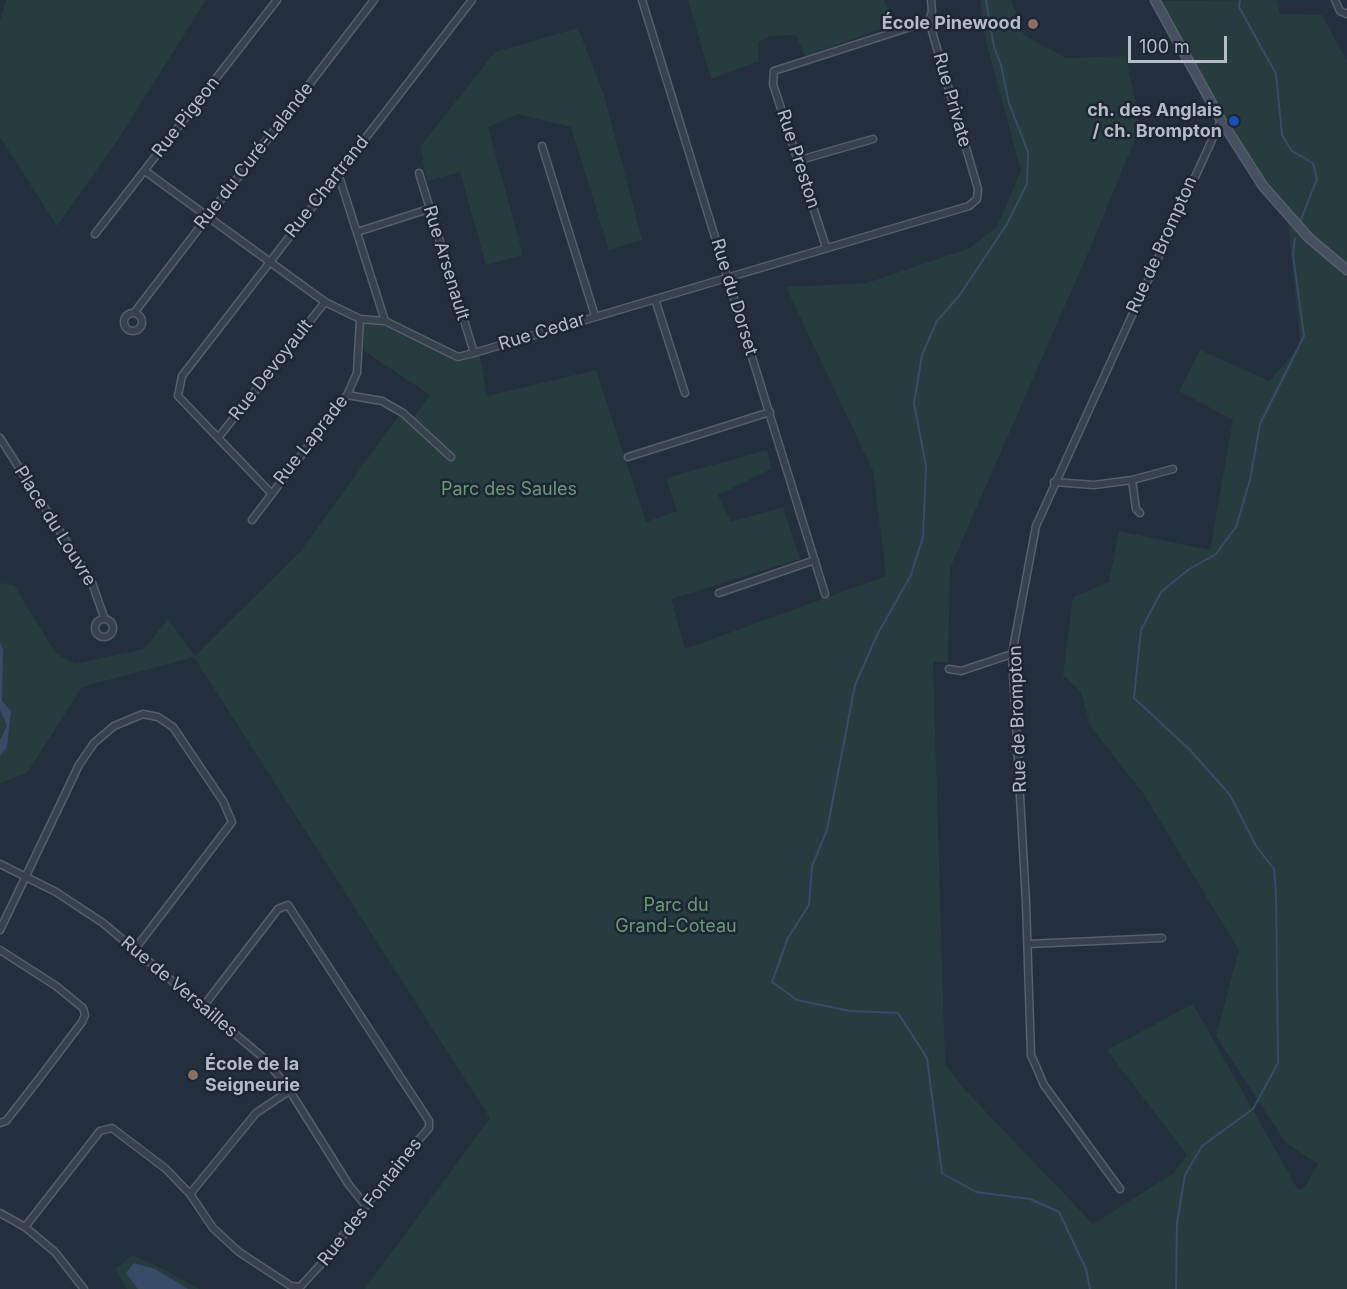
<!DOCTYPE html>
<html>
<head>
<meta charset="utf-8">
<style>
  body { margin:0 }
  #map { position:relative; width:1347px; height:1289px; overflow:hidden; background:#242f3e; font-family:Inter,sans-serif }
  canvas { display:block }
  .scale { position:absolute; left:1128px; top:36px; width:99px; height:27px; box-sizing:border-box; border:3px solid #b4bcc9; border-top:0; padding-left:8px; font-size:18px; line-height:21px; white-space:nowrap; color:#b4bcc9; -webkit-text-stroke:4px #1d2633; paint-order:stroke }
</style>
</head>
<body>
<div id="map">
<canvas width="1347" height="1289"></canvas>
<div class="scale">100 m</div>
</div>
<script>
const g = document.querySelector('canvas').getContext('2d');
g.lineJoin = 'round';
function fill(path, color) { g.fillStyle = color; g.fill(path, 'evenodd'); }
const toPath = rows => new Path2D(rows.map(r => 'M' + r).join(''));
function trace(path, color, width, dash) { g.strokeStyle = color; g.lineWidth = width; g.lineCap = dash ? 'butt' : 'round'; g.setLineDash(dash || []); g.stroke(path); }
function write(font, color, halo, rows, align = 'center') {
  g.font = font + ' Inter,sans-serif'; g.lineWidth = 5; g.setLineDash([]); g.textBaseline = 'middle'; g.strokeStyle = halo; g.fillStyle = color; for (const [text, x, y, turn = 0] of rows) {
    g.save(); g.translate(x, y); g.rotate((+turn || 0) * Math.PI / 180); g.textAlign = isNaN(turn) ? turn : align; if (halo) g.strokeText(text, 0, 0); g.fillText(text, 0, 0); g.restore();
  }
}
fill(toPath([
  [6,0,206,0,115,144,57,226,0,137,0,21],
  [688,0,884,0,894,24,805,56,796,35,770,36,758,42,759,61,711,79],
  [980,0,1011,0,1024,35,1066,58,1126,56,1140,127,1091,246,950,568,948,663,933,661,945,1064,965,1090,1093,1224,1174,1173,1187,1155,1107,1050,1193,1004,1298,1190,1305,1187,1318,1164,1286,1143,1216,1036,1239,950,1143,793,1091,727,1081,692,1063,675,1073,597,1109,582,1119,531,1210,550,1233,420,1179,391,1200,350,1269,381,1301,346,1287,216,1226,124,1160,1,1277,0,1280,14,1322,15,1347,61,1347,1289,365,1289,490,1118,194,657,82,687,27,773,0,783,0,583,14,585,56,654,75,664,144,649,168,619,195,656,300,552,400,414,413,418,430,395,364,351,363,319,382,325,461,362,479,352,487,396,596,370,646,522,677,511,666,478,767,450,771,469,718,495,731,522,783,507,800,559,671,599,685,649,886,576,873,471,786,287,867,283,970,248,997,227,1021,171,983,30],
  [578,28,604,95,642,240,609,250,571,127,518,114,488,127,523,255,486,265,460,172,427,181,420,147,495,52],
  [132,1255,167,1271,199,1289,127,1289,115,1269]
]), '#263c3f');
fill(toPath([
  [0,642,3,649,2,701,11,711,7,747,0,756,0,740,7,726,0,709],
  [134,1263,155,1269,188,1289,138,1289,126,1273]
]), '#394c67');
trace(toPath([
  [986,0,994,47,1001,65,1009,103,1028,152,1027,184,1007,224,959,296,937,321,922,355,914,403,926,466,923,537,911,575,877,635,855,685,827,830,812,866,809,905,788,938,772,982,797,1000,850,1011,898,1013,927,1058,942,1173,976,1192,1030,1199,1059,1212,1086,1269,1090,1289],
  [1240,0,1239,7,1276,74,1282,135,1292,151,1313,163,1317,179,1300,222],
  [1176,1289,1177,1223,1185,1175,1202,1146,1253,1109,1278,1063,1276,893,1274,869,1256,846,1230,795,1190,750,1134,698,1141,630,1161,592,1188,570,1216,554,1236,527,1250,480,1260,424,1304,336,1293,254,1295,238]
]), '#394c67', 2);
const street = toPath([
  [642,0,825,594],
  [1335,0,1340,11,1347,14],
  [542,146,595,316],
  [800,160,873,139],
  [145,171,325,302,360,319,385,321,458,357,474,353,969,206,977,199,978,189,929,21,932,11,931,0],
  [338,173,385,321],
  [419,173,474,353],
  [357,232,429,209],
  [95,234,277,0],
  [826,247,773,84,774,71,929,21],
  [655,299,685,393],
  '124 322a9 9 0 1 1 18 0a9 9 0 1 1-18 0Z',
  [134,313,374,0],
  [347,395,382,401,403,413,451,457],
  [0,438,91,580,104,617],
  [218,438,325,302],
  [628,457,770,412],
  [1132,480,1136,509,1140,513],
  [1054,482,1094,485,1132,480,1173,469],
  [270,492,178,396,182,376,472,0],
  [252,520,347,395,357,373,360,319],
  [719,593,815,560],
  '95 628a9 9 0 1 1 18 0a9 9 0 1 1-18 0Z',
  [949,669,961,671,1012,654],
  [0,864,56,892,103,923,266,1060,288,1088,349,1185,366,1206],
  [0,930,79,765,94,743,114,726,143,714,158,717,173,727,223,801,232,822,135,949],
  [1028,944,1162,938],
  [0,950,56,986,83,1008,85,1015,82,1022,38,1080,6,1121,0,1123],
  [1120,1189,1044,1085,1031,1055,1026,902,1012,654,1036,526,1221,120],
  [190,1194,256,1113,289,1091],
  [0,1213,25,1227,55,1252,84,1289],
  [25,1227,100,1131,112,1128,166,1169,190,1194,213,1228,239,1252,291,1286,300,1287,322,1263,397,1165,429,1128,429,1121,288,905,278,909,202,1008]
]);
const secondary = toPath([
  [1155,0,1221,120,1263,186,1309,238,1347,270]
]);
trace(street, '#565f6c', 9);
trace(secondary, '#565f6c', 11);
trace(street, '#38414e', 6);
trace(secondary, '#465061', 8);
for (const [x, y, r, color] of [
  [1033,24,6,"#8d6e63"],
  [1234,121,6,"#1a4fb4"],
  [193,1075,6,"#8d6e63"]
]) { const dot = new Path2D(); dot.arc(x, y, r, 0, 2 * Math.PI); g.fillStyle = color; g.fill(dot); trace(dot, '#1d2633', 2); }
write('bold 18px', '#b4bcc9', '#1d2633', [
  ["École Pinewood",1021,24],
  ["ch. des Anglais",1222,111],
  ["/ ch. Brompton",1222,132],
  ["École de la",205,1065,"left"],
  ["Seigneurie",205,1086,"left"]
], 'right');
write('18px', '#b4bcc9', '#1d2633', [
  ["Rue Private",952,100,74],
  ["Rue Pigeon",186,117,-52],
  ["Rue du Curé-Lalande",254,156,-52],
  ["Rue Preston",798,159,72],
  ["Rue Chartrand",327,187,-52],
  ["Rue de Brompton",1162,245,-66],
  ["Rue Arsenault",446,263,73],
  ["Rue du Dorset",734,297,73],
  ["Rue Cedar",542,332,-17],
  ["Rue Devoyault",271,370,-52],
  ["Rue Laprade",311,440,-52],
  ["Place du Louvre",55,526,58],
  ["Rue de Brompton",1018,719,-92],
  ["Rue de Versailles",179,987,40],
  ["Rue des Fontaines",370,1202,-52]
]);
write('18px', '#6b9a76', '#1d2633', [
  ["Parc des Saules",509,490],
  ["Parc du",676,906],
  ["Grand-Coteau",676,927]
]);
</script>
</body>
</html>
